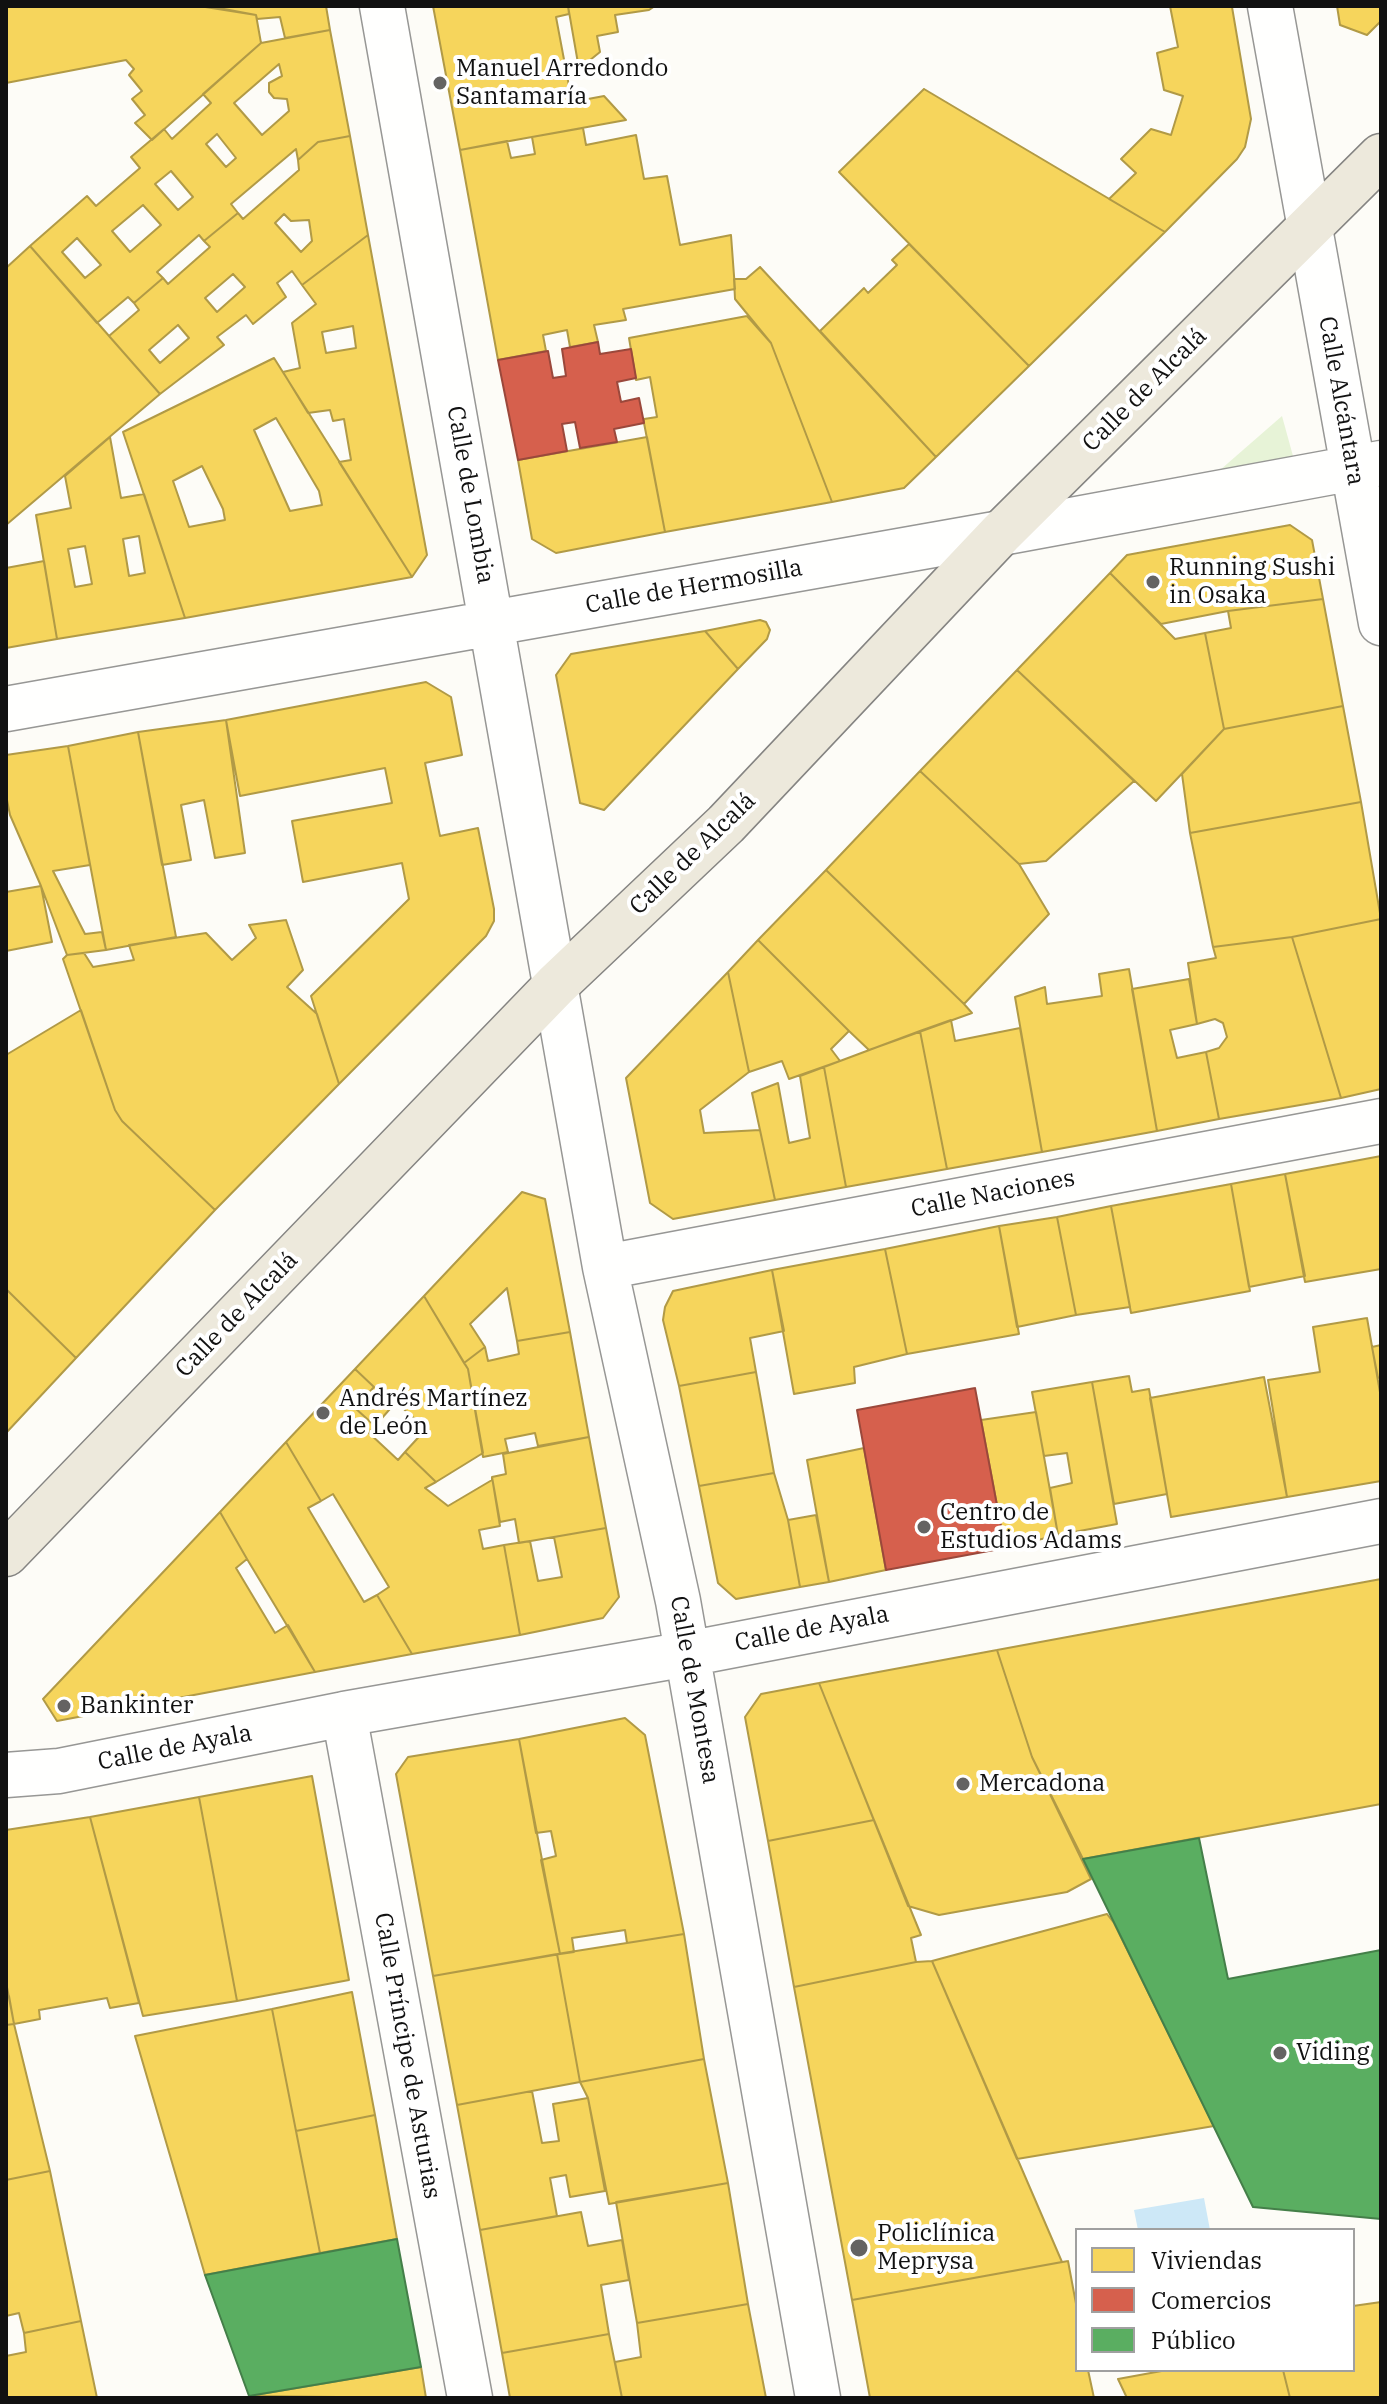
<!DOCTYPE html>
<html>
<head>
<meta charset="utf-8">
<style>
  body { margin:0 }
  #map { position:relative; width:1387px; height:2404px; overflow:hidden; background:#fdfcf7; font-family:"IBM Plex Serif",serif }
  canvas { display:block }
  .frame { position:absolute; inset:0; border:8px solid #111; pointer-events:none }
  .legend { position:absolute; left:1075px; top:2228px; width:280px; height:144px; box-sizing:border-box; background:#fff; border:2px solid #a0a0a0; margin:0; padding:10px 14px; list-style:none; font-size:24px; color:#111 }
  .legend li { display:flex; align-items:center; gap:16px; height:40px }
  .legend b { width:40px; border:2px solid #a0a0a0 }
</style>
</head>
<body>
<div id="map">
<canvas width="1387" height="2404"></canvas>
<div class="frame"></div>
<ul class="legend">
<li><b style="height:22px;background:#f6d55c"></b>Viviendas</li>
<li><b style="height:22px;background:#d6604d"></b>Comercios</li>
<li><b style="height:22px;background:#5aae61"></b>Público</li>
</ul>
</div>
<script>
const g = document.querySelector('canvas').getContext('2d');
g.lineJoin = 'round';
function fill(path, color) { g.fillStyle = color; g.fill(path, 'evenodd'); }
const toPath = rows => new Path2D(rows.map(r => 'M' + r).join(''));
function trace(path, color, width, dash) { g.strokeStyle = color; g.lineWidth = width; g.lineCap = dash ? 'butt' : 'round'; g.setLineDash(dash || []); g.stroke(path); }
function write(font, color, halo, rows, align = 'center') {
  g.font = font + ' "IBM Plex Serif",serif'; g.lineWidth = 8; g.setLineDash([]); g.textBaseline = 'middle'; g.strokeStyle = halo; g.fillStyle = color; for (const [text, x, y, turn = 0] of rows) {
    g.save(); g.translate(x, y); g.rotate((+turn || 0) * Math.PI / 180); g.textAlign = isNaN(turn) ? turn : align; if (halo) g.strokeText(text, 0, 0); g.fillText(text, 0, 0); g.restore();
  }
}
fill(toPath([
  [1282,416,1296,467,1204,484]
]), '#e7f3d7');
fill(toPath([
  [1204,2198,1210,2230,1138,2230,1134,2210]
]), '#cde8f7');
const homes = toPath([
  [6,6,199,6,256,15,261,43,152,140,135,123,145,115,132,99,142,91,129,75,134,69,126,60,6,83,6,6],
  [208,6,326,6,330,30,285,38,280,17,257,19,256,15,208,6],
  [433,6,568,6,569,14,556,17,572,102,604,96,626,120,460,150,433,6],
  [568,6,655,6,649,10,615,15,618,32,597,36,600,52,579,69,568,6],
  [1170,6,1232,7,1251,119,1245,147,1237,159,1165,232,1109,199,1136,173,1121,159,1151,129,1171,135,1183,96,1164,90,1157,53,1178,47,1170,6],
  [1337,6,1381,6,1381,21,1367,35,1340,25,1337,6],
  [330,30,350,136,318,142,298,160,296,149,231,204,238,213,204,241,199,235,157,272,163,278,134,303,128,297,97,323,30,246,87,196,96,206,140,168,131,157,164,129,172,139,211,103,203,94,261,43,330,30],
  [279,64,282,76,269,83,269,92,274,98,287,99,289,111,262,135,234,103,279,64],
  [217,134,236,158,226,167,206,144,217,134],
  [171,171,193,197,178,210,155,184,171,171],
  [143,205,161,225,130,252,112,231,143,205],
  [77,238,101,265,85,278,62,252,77,238],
  [924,89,1165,232,1029,366,839,172,924,89],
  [583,128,586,145,636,135,644,179,667,176,680,245,731,235,735,289,623,309,626,320,594,325,598,342,570,347,567,330,543,335,546,351,498,360,460,150,507,141,511,158,535,154,532,137,583,128],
  [350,136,368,235,302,285,292,271,277,283,286,297,253,324,246,315,217,337,224,345,160,394,109,336,139,310,134,303,163,278,168,284,210,247,204,241,238,213,243,219,299,170,298,160,318,142,350,136],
  [284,214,291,221,309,220,312,241,301,252,275,223,284,214],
  [233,274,245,287,217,312,205,298,233,274],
  [178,325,189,338,160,363,149,350,178,325],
  [368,235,427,555,412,577,339,462,351,460,344,419,333,421,330,410,308,413,283,372,300,368,292,323,316,304,302,285,368,235],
  [353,326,356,348,326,353,322,332,353,326],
  [909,244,1029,366,936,457,820,331,864,288,868,293,897,265,892,260,909,244],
  [30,246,160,394,6,525,6,268,30,246],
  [760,267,936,457,904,488,832,502,771,343,735,299,734,279,746,279,760,267],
  [747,316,771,343,832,502,665,532,644,423,644,419,657,417,650,377,636,380,629,338,747,316],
  [274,358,412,577,185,618,123,432,274,358],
  [276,418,319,491,322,505,290,511,254,430,276,418],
  [202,466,223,509,225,520,189,527,173,481,202,466],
  [110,437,121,498,144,494,185,618,57,639,36,515,71,508,65,476,110,437],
  [139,536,145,573,129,576,123,539,139,536],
  [85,546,92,584,75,587,68,549,85,546],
  [647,437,665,532,556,553,532,539,518,460,647,437],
  [1290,525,1312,540,1323,599,1228,611,1161,624,1110,573,1127,555,1290,525],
  [44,561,57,639,6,648,6,568,44,561],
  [1110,573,1175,639,1205,633,1224,729,1156,801,1017,670,1110,573],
  [1323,599,1343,706,1224,729,1205,633,1231,628,1228,611,1323,599],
  [760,620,766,622,770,630,767,639,738,669,705,631,760,620],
  [705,631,738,669,604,810,580,803,556,675,571,654,705,631],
  [1017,670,1134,781,1046,861,1019,864,920,771,1017,670],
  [426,682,451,697,462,755,425,763,440,836,478,828,494,909,494,921,486,936,339,1084,311,996,409,899,402,863,303,882,292,821,392,803,385,768,240,796,226,720,426,682],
  [1343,706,1361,802,1190,833,1182,774,1224,729,1343,706],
  [226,720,245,853,215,858,204,800,181,805,191,860,162,865,138,732,226,720],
  [138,732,176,937,106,950,68,746,138,732],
  [68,746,90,865,53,871,85,934,102,932,106,950,67,955,41,886,10,815,6,795,6,755,68,746],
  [920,771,1019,864,1049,914,964,1004,826,870,920,771],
  [1361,802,1381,919,1292,937,1213,947,1190,833,1361,802],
  [826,870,964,1004,972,1013,869,1050,849,1031,758,940,826,870],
  [41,886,52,942,6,951,6,892,41,886],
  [1381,919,1381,1089,1341,1098,1292,937,1381,919],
  [286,920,303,970,287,987,317,1014,339,1084,215,1210,122,1121,115,1110,63,959,67,955,84,953,93,967,134,960,129,945,206,933,232,960,256,938,249,925,286,920],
  [1292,937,1341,1098,1219,1119,1206,1052,1219,1048,1227,1037,1223,1023,1215,1019,1197,1024,1188,963,1216,958,1213,947,1292,937],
  [758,940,849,1031,831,1049,840,1061,789,1079,782,1061,749,1072,728,972,758,940],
  [1129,969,1157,1131,1042,1152,1015,997,1045,987,1047,1004,1102,996,1099,974,1129,969],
  [728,972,749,1072,700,1110,704,1133,760,1130,775,1200,673,1219,650,1203,626,1078,728,972],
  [1189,979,1197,1024,1170,1030,1177,1058,1206,1052,1219,1119,1157,1131,1132,989,1189,979],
  [81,1010,115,1110,122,1121,215,1210,76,1358,6,1289,6,1055,81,1010],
  [951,1020,955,1041,1020,1028,1042,1152,947,1169,920,1031,951,1020],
  [920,1031,947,1169,846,1187,824,1067,920,1031],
  [824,1067,846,1187,775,1200,752,1093,778,1083,789,1143,810,1138,800,1076,824,1067],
  [1381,1156,1381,1269,1305,1282,1285,1174,1381,1156],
  [1285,1174,1305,1276,1249,1287,1231,1184,1285,1174],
  [1231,1184,1250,1291,1131,1313,1111,1206,1231,1184],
  [522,1192,545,1199,570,1332,517,1341,507,1288,470,1324,485,1347,464,1363,424,1296,522,1192],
  [1111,1206,1130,1307,1076,1315,1057,1217,1111,1206],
  [1057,1217,1076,1315,1017,1327,999,1226,1057,1217],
  [999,1226,1019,1334,907,1354,885,1249,999,1226],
  [885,1249,907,1354,854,1367,855,1383,794,1394,772,1270,885,1249],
  [772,1270,784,1331,750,1338,756,1372,679,1386,663,1320,665,1307,673,1291,772,1270],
  [6,1289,76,1358,6,1433,6,1289],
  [424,1296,468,1369,483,1453,436,1482,405,1452,426,1429,396,1402,375,1426,355,1408,374,1387,355,1369,424,1296],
  [1367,1318,1381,1398,1381,1481,1287,1497,1268,1380,1320,1372,1313,1327,1367,1318],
  [570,1332,589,1437,538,1446,535,1433,505,1439,508,1452,483,1457,468,1369,464,1363,485,1347,488,1361,519,1354,517,1341,570,1332],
  [1381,1345,1381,1377,1378,1378,1372,1347,1381,1345],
  [355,1369,374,1387,355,1408,375,1426,369,1433,398,1460,405,1452,436,1482,425,1488,448,1506,492,1480,492,1477,500,1526,479,1530,483,1549,504,1545,520,1635,412,1654,377,1595,389,1587,333,1494,321,1501,286,1442,355,1369],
  [756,1372,774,1473,699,1486,679,1386,756,1372],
  [1129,1376,1132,1392,1149,1389,1167,1494,1114,1504,1092,1382,1129,1376],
  [1264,1377,1287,1497,1171,1517,1150,1398,1264,1377],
  [1092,1382,1117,1524,1058,1535,1050,1488,1072,1483,1067,1453,1044,1456,1032,1392,1092,1382],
  [1036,1412,1058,1535,1005,1548,981,1420,1036,1412],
  [589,1437,606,1528,519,1543,515,1519,500,1522,492,1477,506,1474,503,1454,589,1437],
  [286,1442,321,1501,308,1508,364,1602,377,1595,412,1654,315,1672,247,1559,220,1512,286,1442],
  [864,1448,886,1570,829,1582,807,1460,864,1448],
  [774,1473,788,1520,800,1587,736,1599,718,1583,699,1486,774,1473],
  [220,1512,247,1559,236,1568,275,1633,288,1625,315,1672,57,1721,43,1699,220,1512],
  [816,1515,829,1582,800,1587,788,1520,816,1515],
  [606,1528,619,1597,603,1618,520,1635,504,1545,530,1541,538,1581,562,1577,554,1537,606,1528],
  [1381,1579,1381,1804,1083,1859,1032,1757,997,1650,1381,1579],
  [997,1650,1032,1757,1091,1879,1067,1892,939,1915,908,1906,819,1683,997,1650],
  [819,1683,874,1820,768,1841,745,1717,761,1694,819,1683],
  [625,1718,645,1735,684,1934,627,1943,625,1930,572,1938,574,1952,560,1954,541,1860,556,1856,551,1831,536,1833,519,1739,625,1718],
  [519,1739,560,1954,433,1976,396,1774,408,1757,519,1739],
  [312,1776,349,1980,237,2001,199,1797,312,1776],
  [199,1797,237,2001,143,2016,90,1817,199,1797],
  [90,1817,139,2003,110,2008,107,1998,39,2010,40,2019,14,2024,6,1982,6,1830,90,1817],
  [874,1820,921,1935,911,1938,916,1962,794,1987,768,1841,874,1820],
  [1107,1914,1114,1923,1214,2126,1017,2159,932,1961,1107,1914],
  [684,1934,704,2059,580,2082,557,1954,684,1934],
  [557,1954,580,2082,457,2105,433,1976,557,1954],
  [932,1961,1062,2262,852,2300,794,1987,916,1962,932,1961],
  [352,1992,375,2115,296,2131,272,2009,352,1992],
  [9,1996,14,2024,6,2025,6,1997,9,1996],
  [272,2009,320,2253,205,2275,135,2036,272,2009],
  [14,2024,50,2171,6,2180,6,2025,14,2024],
  [704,2059,728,2183,609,2204,588,2098,580,2082,704,2059],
  [532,2091,542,2143,559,2141,553,2104,588,2098,605,2191,570,2197,566,2175,550,2178,557,2216,480,2230,457,2105,532,2091],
  [375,2115,397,2239,320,2253,296,2131,375,2115],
  [50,2171,81,2321,24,2333,19,2313,6,2316,6,2180,50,2171],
  [728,2183,748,2304,637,2323,616,2202,728,2183],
  [581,2212,588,2246,622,2240,629,2280,601,2285,609,2334,502,2353,480,2230,581,2212],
  [1068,2261,1077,2309,1077,2370,1088,2370,1094,2398,870,2398,852,2300,1068,2261],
  [1381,2302,1381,2398,1290,2398,1283,2370,1353,2370,1353,2306,1381,2302],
  [748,2304,766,2398,622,2398,615,2362,641,2357,637,2323,748,2304],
  [81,2321,97,2398,6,2398,6,2356,26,2352,24,2333,81,2321],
  [609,2334,622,2398,510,2398,502,2353,609,2334],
  [421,2367,426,2398,249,2396,421,2367],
  [1167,2370,1283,2370,1290,2398,1127,2398,1118,2379,1167,2370]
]);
fill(homes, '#f6d55c');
trace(homes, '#b19a46', 2);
const shops = toPath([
  [598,342,600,354,631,349,636,378,617,382,621,402,639,398,644,423,614,429,617,442,580,448,575,422,562,424,567,451,518,460,498,360,548,351,553,378,566,376,562,349,598,342],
  [975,1388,1005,1548,886,1570,857,1410,975,1388]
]);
fill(shops, '#d6604d');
trace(shops, '#9b483b', 2);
const public = toPath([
  [1199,1838,1228,1979,1381,1950,1381,2219,1253,2207,1083,1859,1199,1838],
  [397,2239,421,2367,249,2396,205,2275,397,2239]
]);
fill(public, '#5aae61');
trace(public, '#447f49', 2);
const minor = toPath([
  [382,6,605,1267,678,1601,818,2398],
  [1270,6,1381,623],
  [6,709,1001,533,1381,463],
  [605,1267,1381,1121],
  [344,1714,470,2398],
  [6,1775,59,1771,344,1714,687,1654,1381,1521]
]);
const primary = toPath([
  [6,1554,556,985,726,824,1001,533,1381,156]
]);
trace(minor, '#979795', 47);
trace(primary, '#858482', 47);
trace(minor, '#fffffe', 44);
trace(primary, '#ede9dc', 44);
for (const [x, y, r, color] of [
  [440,83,8,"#646362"],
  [1153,582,8,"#646362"],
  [323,1413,8,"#646362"],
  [924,1527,8,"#646362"],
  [64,1706,8,"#646362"],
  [963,1784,8,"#646362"],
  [1280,2053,8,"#646362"],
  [859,2248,10,"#646362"]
]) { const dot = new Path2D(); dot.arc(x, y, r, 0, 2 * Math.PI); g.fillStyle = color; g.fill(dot); trace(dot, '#fff', 3); }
write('24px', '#111', '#fff', [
  ["Manuel Arredondo",456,69],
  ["Santamaría",456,97],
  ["Running Sushi",1169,568],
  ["in Osaka",1169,596],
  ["Andrés Martínez",339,1399],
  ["de León",339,1427],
  ["Centro de",940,1513],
  ["Estudios Adams",940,1541],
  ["Bankinter",80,1706],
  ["Mercadona",979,1784],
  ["Viding",1296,2053],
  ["Policlínica",877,2234],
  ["Meprysa",877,2262]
], 'left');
write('24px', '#111', '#fff', [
  ["Calle de Alcalá",1145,390,-45],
  ["Calle Alcántara",1341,401,80],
  ["Calle de Lombia",470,495,80],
  ["Calle de Hermosilla",694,587,-10],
  ["Calle de Alcalá",693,854,-44],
  ["Calle Naciones",993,1194,-11],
  ["Calle de Alcalá",237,1315,-46],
  ["Calle de Ayala",812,1629,-11],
  ["Calle de Montesa",694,1690,80],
  ["Calle de Ayala",175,1748,-11],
  ["Calle Príncipe de Asturias",407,2056,80]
]);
</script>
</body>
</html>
